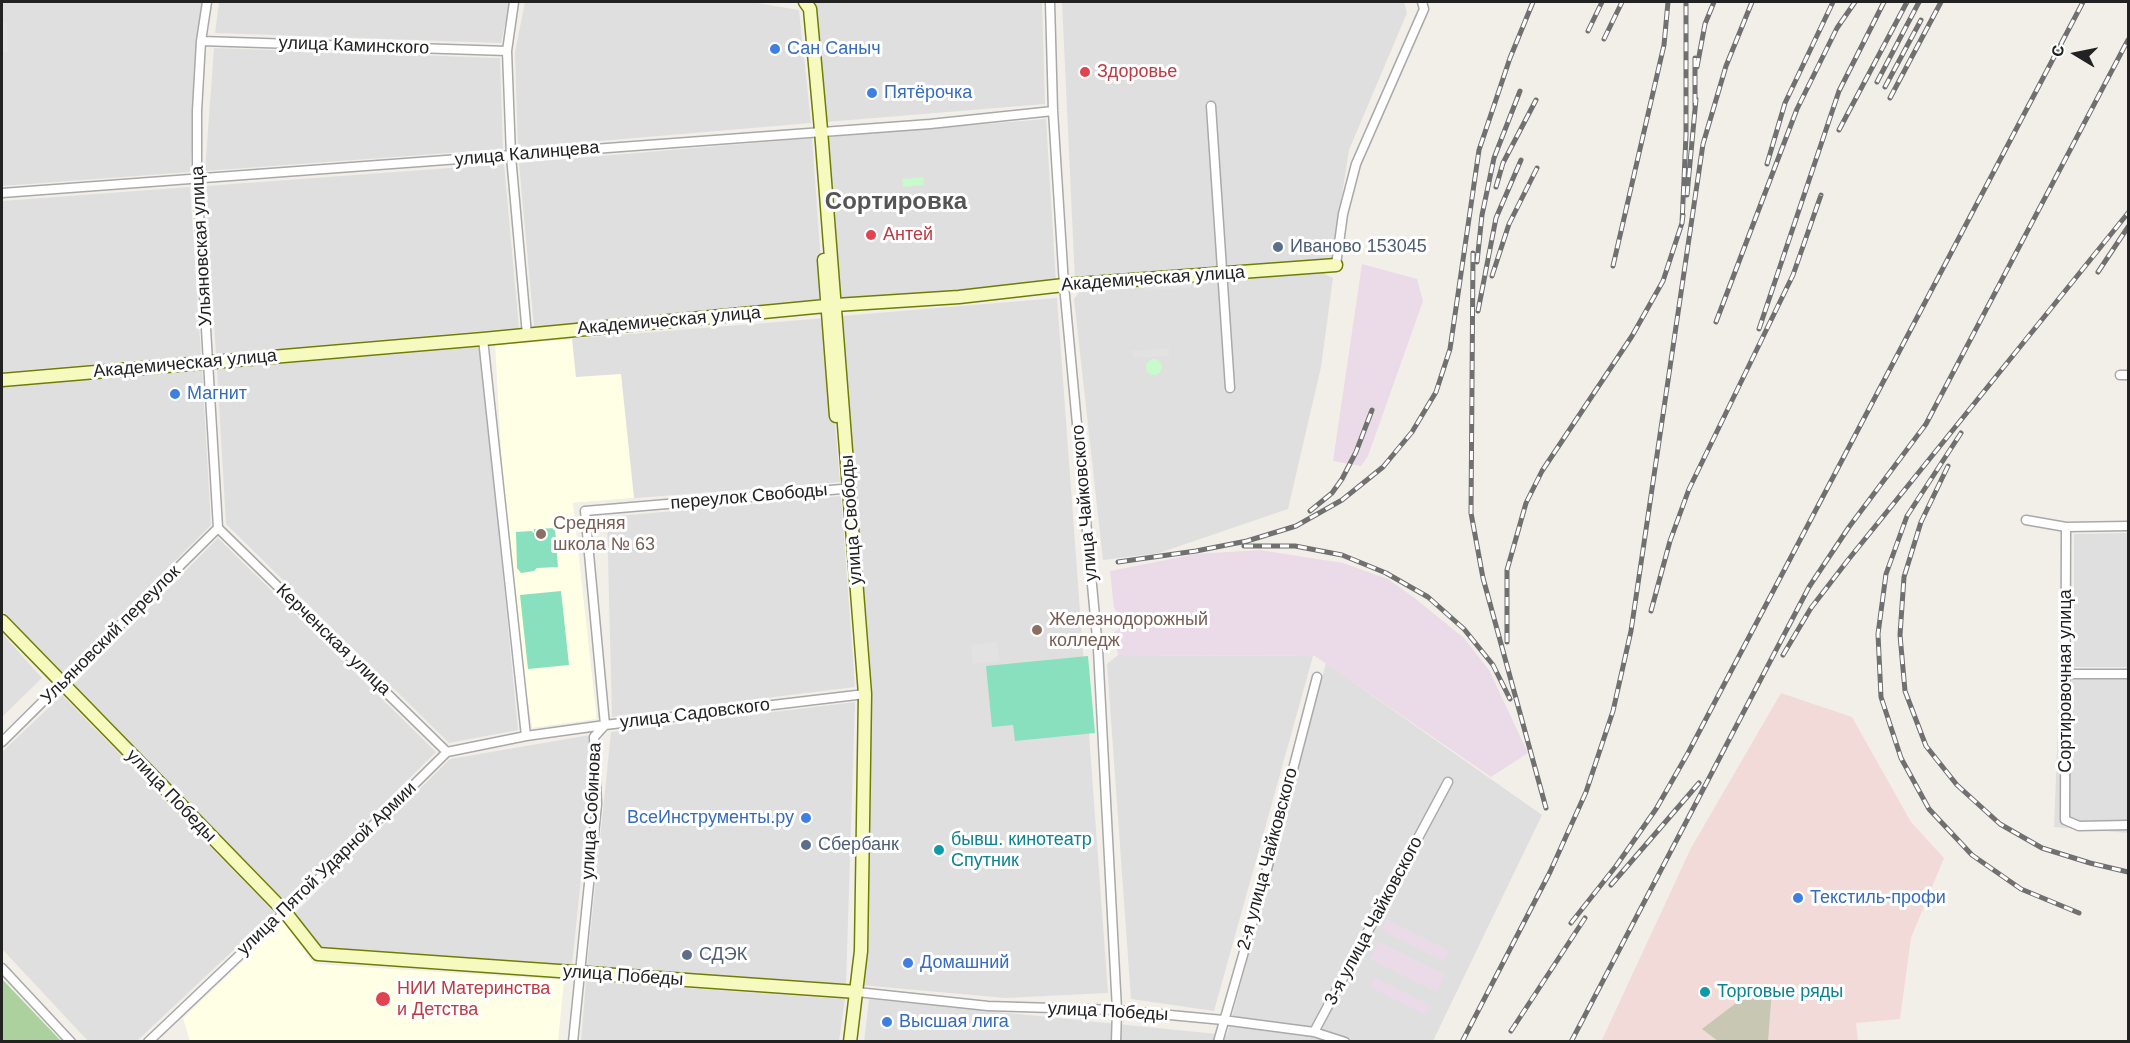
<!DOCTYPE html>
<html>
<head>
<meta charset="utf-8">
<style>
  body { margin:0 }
  #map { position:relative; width:2130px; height:1043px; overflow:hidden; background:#f2efe9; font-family:Helvetica,sans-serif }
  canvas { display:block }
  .frame { position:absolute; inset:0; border:3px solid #222; pointer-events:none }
  .north { position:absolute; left:2046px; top:24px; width:60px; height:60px; -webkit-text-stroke:4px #fff; paint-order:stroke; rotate:280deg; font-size:16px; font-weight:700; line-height:24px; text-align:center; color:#222 }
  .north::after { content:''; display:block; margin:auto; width:21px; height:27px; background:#222; clip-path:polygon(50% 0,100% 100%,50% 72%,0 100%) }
</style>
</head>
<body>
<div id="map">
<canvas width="2130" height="1043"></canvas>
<div class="frame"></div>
<div class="north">С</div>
</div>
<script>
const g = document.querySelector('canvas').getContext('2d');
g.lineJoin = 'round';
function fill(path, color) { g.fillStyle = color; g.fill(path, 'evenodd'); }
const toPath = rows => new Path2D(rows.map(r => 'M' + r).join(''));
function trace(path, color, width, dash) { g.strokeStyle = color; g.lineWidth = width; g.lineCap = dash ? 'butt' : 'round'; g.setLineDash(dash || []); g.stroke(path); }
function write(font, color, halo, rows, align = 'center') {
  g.font = font + ' Helvetica,sans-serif'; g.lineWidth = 6; g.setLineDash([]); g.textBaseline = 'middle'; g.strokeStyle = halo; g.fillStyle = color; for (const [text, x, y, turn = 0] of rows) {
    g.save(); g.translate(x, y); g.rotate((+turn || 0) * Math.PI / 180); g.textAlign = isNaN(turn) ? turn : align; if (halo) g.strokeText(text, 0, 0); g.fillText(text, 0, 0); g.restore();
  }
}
fill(toPath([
  [2,2,202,2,190,172,2,186],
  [219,2,510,2,501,43,215,33],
  [525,2,751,2,799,10,811,123,518,148,515,52],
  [814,2,1042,2,1045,104,826,122],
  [1062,2,1404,2,1407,13,1349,150,1332,258,1075,281],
  [214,48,500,58,503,149,205,171],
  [1046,119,1056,283,839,301,827,137],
  [812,138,824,303,534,327,519,163],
  [504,164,519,328,216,354,205,186],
  [190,187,201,355,2,372,2,201],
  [1318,271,1333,278,1321,367,1288,509,1159,553,1103,560,1074,299,1081,290],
  [1057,298,1108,993,1005,998,861,985,870,693,841,316],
  [826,318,840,482,573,503,597,719,532,728,507,565,495,345],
  [481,347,518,730,449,743,226,524,217,369],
  [202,370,211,525,62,674,2,610,2,387],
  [841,496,855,687,612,717,607,517],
  [2128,533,2128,667,2074,667,2074,534],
  [218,538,436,752,285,901,73,685],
  [2,633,42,678,2,717],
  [1118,655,1313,656,1214,1011,1131,999,1107,664],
  [1326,663,1542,815,1433,1041,864,1042,869,999,1227,1035],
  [2060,673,2128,673,2128,833,2054,827],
  [62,695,274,912,137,1041,88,1041,2,949,2,752],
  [855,702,846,984,587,966,611,732],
  [596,734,572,965,321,947,295,913,450,759],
  [586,981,845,999,839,1041,581,1041]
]), '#e0dfdf');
fill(toPath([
  [1781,693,1852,717,1911,822,1944,858,1911,938,1900,1019,1856,1023,1858,1041,1601,1042,1691,848]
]), '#f2dad9');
fill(toPath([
  [1362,264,1417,279,1423,301,1368,456,1361,466,1333,461],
  [1260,550,1343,563,1388,579,1412,596,1464,638,1489,670,1528,753,1491,777,1315,656,1118,655,1114,632,1119,629,1120,617,1114,608,1110,571,1196,554],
  [1387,920,1449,951,1444,961,1382,930],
  [1379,942,1445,975,1437,992,1370,959],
  [1375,978,1431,1006,1426,1015,1370,987]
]), '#ebdbe8');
fill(toPath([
  [572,339,576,377,621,374,634,498,573,503,597,719,532,728,507,565,495,345],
  [284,922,314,964,564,980,558,1041,190,1041,183,1018]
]), '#ffffe5');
fill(toPath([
  [1757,987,1772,989,1768,1041,1718,1041,1702,1029]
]), '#c7c7b4');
fill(toPath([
  [2,979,61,1041,2,1041]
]), '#add19e');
fill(toPath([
  [923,177,924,185,903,187,902,179],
  '1146 367a8 8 0 1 1 16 0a8 8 0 1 1-16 0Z'
]), '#c8facc');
fill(toPath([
  [555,528,558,567,537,568,534,571,521,573,517,568,516,532,531,531,534,533,534,529],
  [561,591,569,665,528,669,520,595],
  [1088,656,1095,733,1015,741,1013,725,992,727,986,666]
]), '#88e0be');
fill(toPath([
  [2,23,7,23,8,52,2,52],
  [1199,279,1199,287,1144,291,1143,283],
  [1169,348,1169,356,1133,358,1132,351],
  [997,642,999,661,973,664,971,645]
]), '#e2e2e2');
const street = toPath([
  [207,2,201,41,197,111,197,179,218,528],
  [514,2,507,51,511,156,527,335],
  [1050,2,1053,111,1064,285,1098,649,1117,1010,1116,1042],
  [201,41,507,51],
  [1211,106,1230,388],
  [2,193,930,124,1053,111],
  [1336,265,1343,214,1356,164,1424,9,1422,2],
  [483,339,526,736],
  [2120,375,2128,375],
  [2026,520,2066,527,2128,526],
  [2066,527,2065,820,2079,826,2128,825],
  [218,528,447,752],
  [2067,674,2128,674],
  [2,742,218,528],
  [2,968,71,1042],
  [857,992,988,1006,1117,1010,1223,1020,1314,1032,1345,1042],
  [1314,1032,1448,782],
  [148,1042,285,912,447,752,526,736,605,725,865,694],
  [573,1042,597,804,594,737,605,725,585,511,842,489],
  [1218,1042,1260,896,1317,677]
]);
const secondary = toPath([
  [805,2,810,9,821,130,865,694,861,951,850,1042],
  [824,260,836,416],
  [2,380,483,339,836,305,959,297,1064,285,1336,265],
  [2,621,285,912,318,954,857,992]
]);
trace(street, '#a9a9a9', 11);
trace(secondary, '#707d05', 15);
trace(street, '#fff', 8);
trace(secondary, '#f7fabf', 12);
const rail = toPath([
  [1588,31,1602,2],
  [1604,39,1622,2],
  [1695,58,1695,106],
  [1697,67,1705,24,1714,2],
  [1877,82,1919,2],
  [1885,87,1921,20],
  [1890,98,1941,2],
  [1839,130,1907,2],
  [1767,164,1785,103,1833,2],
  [1496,187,1503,163,1536,100],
  [1687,195,1696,99],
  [1683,215,1682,223,1686,135,1686,2],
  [1473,253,1471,513,1483,578,1546,808],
  [1477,262,1482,215,1494,158,1520,91],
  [1613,266,1664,45,1668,2],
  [2098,272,2128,227],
  [1492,276,1509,224,1537,168],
  [1478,311,1496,218,1521,160],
  [1716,322,1797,109,1837,28,1855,2],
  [1759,329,1839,91,1884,2],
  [1961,433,1907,516,1886,574,1878,634,1881,697,1901,758,1929,809,1972,855,2021,889,2079,913],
  [1948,466,1921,522,1904,577,1900,635,1905,691,1926,746,1957,785,2000,824,2042,848,2090,863,2128,872],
  [1310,511,1332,493,1342,479,1356,452,1372,410],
  [1244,546,1295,546,1342,555,1386,573,1428,597,1464,629,1493,665,1510,699],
  [1118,562,1196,551,1247,541,1296,526,1342,500,1383,467,1412,432,1436,392,1450,349,1479,150,1510,58,1533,2],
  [1651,611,1670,541,1689,489,1793,275,1821,195],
  [1507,642,1507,570,1526,503,1542,471,1632,336,1663,281,1682,223],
  [1783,655,1811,608,1848,560,2128,213],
  [1611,885,1699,783],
  [1571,923,1616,866,1656,809,1688,753,2083,2],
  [1511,1031,1585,918],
  [1462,1042,1550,872,1586,792,1613,711,1631,631,1703,144,1726,66,1752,2],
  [1571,1042,1809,587,1849,527,1926,424,2128,40]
]);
trace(rail, '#707070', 5);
trace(rail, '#fff', 3, [9]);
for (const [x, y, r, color] of [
  [775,49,6,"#3f7fe0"],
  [1085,72,6,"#e0444e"],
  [872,93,6,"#3f7fe0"],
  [871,235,6,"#e0444e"],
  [1278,247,6,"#5c6f8a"],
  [175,394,6,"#3f7fe0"],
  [541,534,6,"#8d6e63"],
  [1037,630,6,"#8d6e63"],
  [806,818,6,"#3f7fe0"],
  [806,845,6,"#5c6f8a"],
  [939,850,6,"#0f9aa8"],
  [1798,898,6,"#3f7fe0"],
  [687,955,6,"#5c6f8a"],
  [908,963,6,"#3f7fe0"],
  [1705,992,6,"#0f9aa8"],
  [383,999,8,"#e0444e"],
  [887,1022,6,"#3f7fe0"]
]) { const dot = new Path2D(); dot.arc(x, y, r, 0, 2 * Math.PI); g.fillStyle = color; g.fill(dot); trace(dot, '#fff', 2); }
write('18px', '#222', '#fff', [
  ["улица Каминского",354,46,2],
  ["улица Калинцева",527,154,-5],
  ["Ульяновская улица",202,246,-93],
  ["Академическая улица",1153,279,-4],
  ["Академическая улица",669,321,-5],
  ["Академическая улица",185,364,-5],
  ["переулок Свободы",749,497,-5],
  ["улица Чайковского",1085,503,-95],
  ["улица Свободы",852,520,-94],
  ["Ульяновский переулок",111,635,-45],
  ["Керченская улица",333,640,44],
  ["Сортировочная улица",2066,681,-90],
  ["улица Садовского",695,714,-7],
  ["улица Победы",171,796,46],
  ["улица Собинова",592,811,-87],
  ["2-я улица Чайковского",1268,859,-75],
  ["улица Пятой Ударной Армии",327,869,-44],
  ["3-я улица Чайковского",1374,921,-62],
  ["улица Победы",623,976,4],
  ["улица Победы",1108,1012,3]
]);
write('18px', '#366cbe', '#fff', [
  ["Сан Саныч",787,49],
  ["Пятёрочка",884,93],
  ["Магнит",187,394],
  ["ВсеИнструменты.ру",794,818,"right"],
  ["Текстиль-профи",1810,898],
  ["Домашний",920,963],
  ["Высшая лига",899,1022]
], 'left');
write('18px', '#be3a42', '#fff', [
  ["Здоровье",1097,72],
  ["Антей",883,235],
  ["НИИ Материнства",397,989],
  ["и Детства",397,1010]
], 'left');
write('18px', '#4e5e75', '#fff', [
  ["Иваново 153045",1290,247],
  ["Сбербанк",818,845],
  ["СДЭК",699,955]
], 'left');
write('18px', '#785e54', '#fff', [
  ["Средняя",553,524],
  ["школа № 63",553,545],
  ["Железнодорожный",1049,620],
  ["колледж",1049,641]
], 'left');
write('18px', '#0d838f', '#fff', [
  ["бывш. кинотеатр",951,840],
  ["Спутник",951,861],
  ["Торговые ряды",1717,992]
], 'left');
write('bold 24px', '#555', '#fff', [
  ["Сортировка",896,202]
]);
</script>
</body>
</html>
